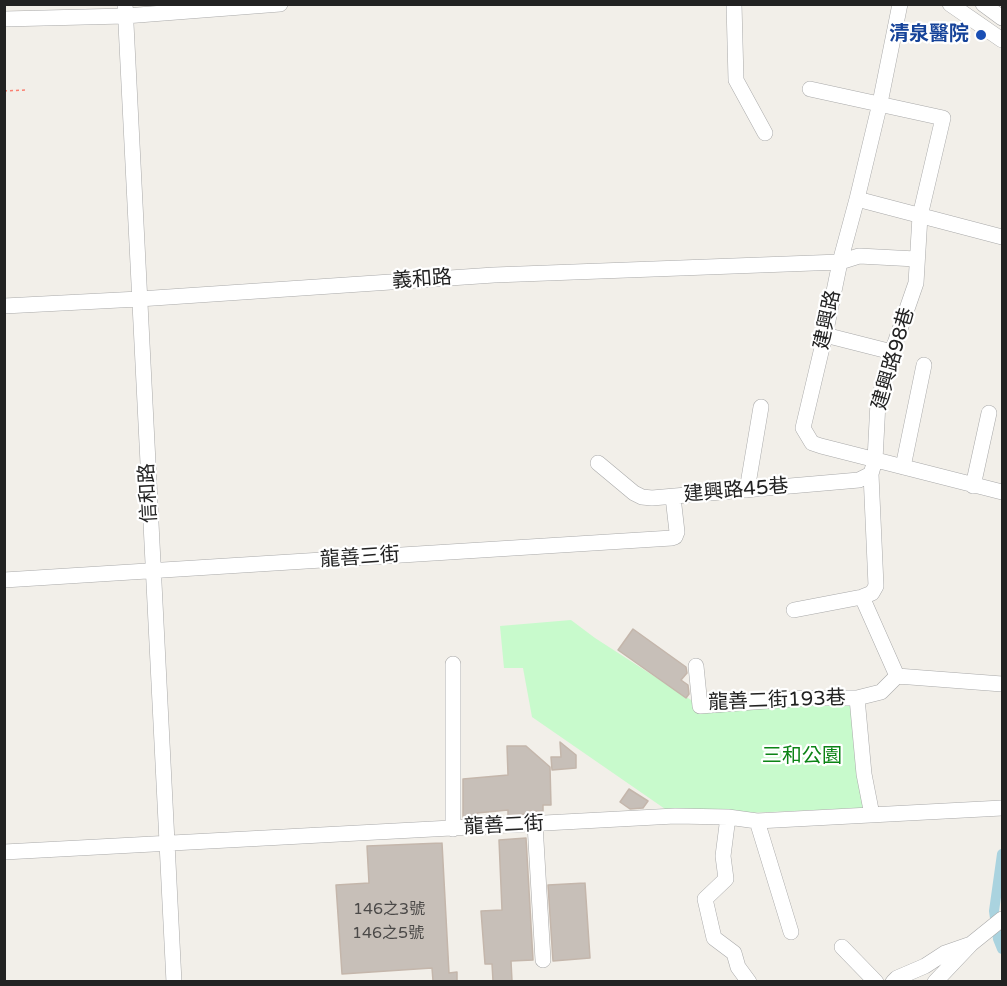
<!DOCTYPE html>
<html>
<head>
<meta charset="utf-8">
<style>
  body { margin:0 }
  #map { position:relative; width:1007px; height:986px; overflow:hidden; background:#f2efe9; font-family:"Varela Round",sans-serif }
  canvas { display:block }
  .frame { position:absolute; inset:0; border:6px solid #222; pointer-events:none }
</style>
</head>
<body>
<div id="map">
<canvas width="1007" height="986"></canvas>
<div class="frame"></div>
</div>
<script>
const g = document.querySelector('canvas').getContext('2d');
g.lineJoin = 'round';
function fill(path, color) { g.fillStyle = color; g.fill(path, 'evenodd'); }
const toPath = rows => new Path2D(rows.map(r => 'M' + r).join(''));
function trace(path, color, width, dash) { g.strokeStyle = color; g.lineWidth = width; g.lineCap = dash ? 'butt' : 'round'; g.setLineDash(dash || []); g.stroke(path); }
function write(font, color, halo, rows, align = 'center') {
  g.font = font + ' "Varela Round","Noto Sans TC",sans-serif'; g.lineWidth = 4.5; g.setLineDash([]); g.textBaseline = 'middle'; g.strokeStyle = halo; g.fillStyle = color; for (const [text, x, y, turn = 0] of rows) {
    g.save(); g.translate(x, y); g.rotate((+turn || 0) * Math.PI / 180); g.textAlign = isNaN(turn) ? turn : align; if (halo) g.strokeText(text, 0, 0); g.fillText(text, 0, 0); g.restore();
  }
}
fill(toPath([
  [571,620,595,638,708,711,848,702,856,717,863,808,747,813,668,811,532,717,523,668,504,668,500,626]
]), '#c8facc');
trace(toPath([
  [1002,854,994,911,998,939,1002,949]
]), '#aad3df', 10);
const building = toPath([
  [633,629,686,667,687,673,681,680,688,685,689,694,686,698,618,650,633,629],
  [560,742,576,755,576,768,552,770,551,757,561,757,560,742],
  [507,746,526,746,550,767,551,805,543,805,543,811,529,811,530,814,508,815,508,810,477,813,478,817,463,818,463,779,508,775,507,746],
  [629,789,648,801,643,808,630,809,620,802,629,789],
  [526,838,533,960,511,961,512,981,493,981,492,964,485,964,481,911,502,910,499,840,526,838],
  [442,843,449,973,457,972,457,981,433,981,432,968,342,974,336,885,369,883,367,846,442,843],
  [585,883,590,958,553,961,548,885,585,883]
]);
fill(building, '#c7bfb8');
trace(building, '#c4b6ab', 1.5);
const minor = toPath([
  [125,4,174,982],
  [734,4,736,80,765,133],
  [900,4,880,103,857,199,840,262,825,335,803,428,812,443,821,446,1002,492],
  [950,4,1002,40],
  [983,4,1002,18],
  [4,19,125,16,280,4],
  [857,199,1002,237],
  [4,306,139,299,494,275,840,262,859,256,916,259],
  [825,335,892,352],
  [598,463,634,493,642,497,652,498,859,480,871,474,875,460,878,402,892,352,916,283,920,216,943,118,810,89],
  [903,467,924,365],
  [973,486,989,413],
  [747,490,761,407],
  [4,580,672,538,675,537,677,532,673,497],
  [862,597,897,676],
  [794,610,862,597,872,593,876,586,871,474],
  [453,664,453,829],
  [696,666,700,706,806,698,857,698,881,692,897,676,1002,684],
  [857,698,864,774,872,815],
  [728,817,723,856,726,879,705,899,714,938,734,953,738,967,749,982],
  [757,821,791,932],
  [535,824,543,960],
  [4,852,675,816,728,817,757,821,1002,808],
  [842,947,876,982],
  [893,982,897,978,925,966,945,953,968,945],
  [935,982,971,944,1002,919]
]);
trace(minor, '#a9a9a9', 16);
trace(toPath([
  [4,91,27,90]
]), '#fa8072', 1.5, [3, 3]);
trace(minor, '#fff', 15);
for (const [x, y, r, color] of [
  [981,35,6,"#1a4fb4"]
]) { const dot = new Path2D(); dot.arc(x, y, r, 0, 2 * Math.PI); g.fillStyle = color; g.fill(dot); trace(dot, '#fff', 2); }
write('16px', '#4b4948', null, [
  ["146之3號",389,910],
  ["146之5號",388,934]
]);
write('bold 20px', '#164399', '#fff', [
  ["清泉醫院",969,35]
], 'right');
write('20px', '#222', '#fff', [
  ["義和路",422,280,-4],
  ["建興路",828,320,-78],
  ["建興路98巷",894,359,-74],
  ["建興路45巷",736,491,-5],
  ["信和路",149,493,-93],
  ["龍善三街",360,558,-4],
  ["龍善二街193巷",777,701,-2],
  ["龍善二街",504,826,-3]
]);
write('20px', '#0c8416', '#fff', [
  ["三和公園",802,757]
]);
</script>
</body>
</html>
